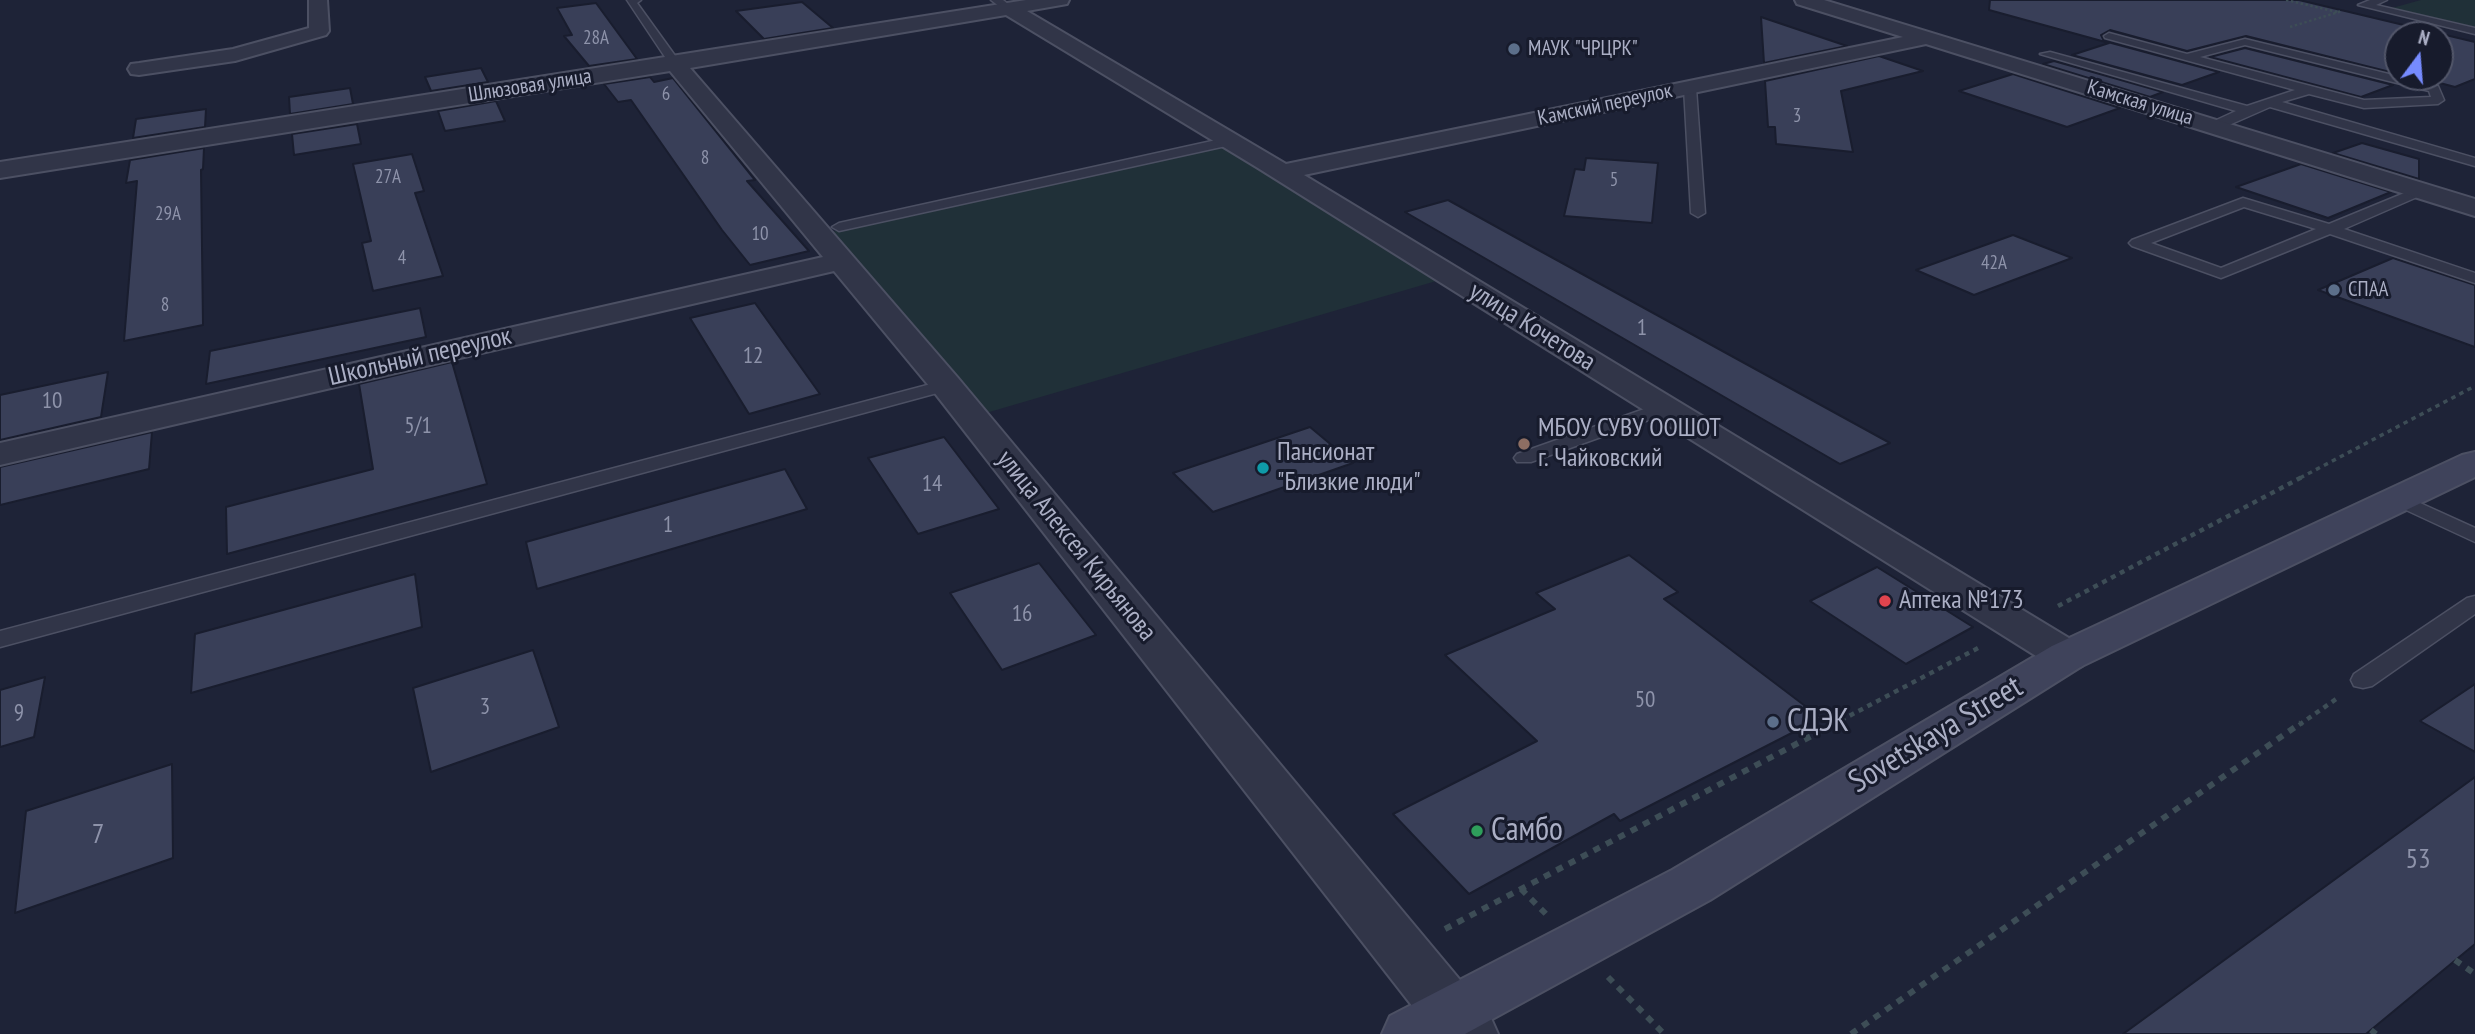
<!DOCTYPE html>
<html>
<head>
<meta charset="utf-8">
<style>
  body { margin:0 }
  #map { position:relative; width:2475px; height:1034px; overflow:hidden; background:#1e2337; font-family:"PT Sans Narrow",sans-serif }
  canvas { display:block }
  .north { position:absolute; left:2384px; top:21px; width:70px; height:70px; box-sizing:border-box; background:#171b2c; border:2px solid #525669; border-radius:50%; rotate:16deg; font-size:19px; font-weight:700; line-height:28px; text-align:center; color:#abafc5 }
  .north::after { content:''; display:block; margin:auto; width:24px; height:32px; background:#768bff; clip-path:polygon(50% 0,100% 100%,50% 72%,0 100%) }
</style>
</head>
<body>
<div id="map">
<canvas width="2475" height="1034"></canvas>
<div class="north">N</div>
</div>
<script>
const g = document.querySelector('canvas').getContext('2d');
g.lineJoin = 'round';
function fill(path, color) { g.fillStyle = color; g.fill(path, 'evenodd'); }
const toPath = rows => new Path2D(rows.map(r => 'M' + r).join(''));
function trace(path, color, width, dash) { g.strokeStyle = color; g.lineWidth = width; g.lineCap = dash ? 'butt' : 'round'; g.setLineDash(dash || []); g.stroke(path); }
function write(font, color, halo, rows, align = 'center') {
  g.font = font + ' "PT Sans Narrow",sans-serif'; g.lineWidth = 6; g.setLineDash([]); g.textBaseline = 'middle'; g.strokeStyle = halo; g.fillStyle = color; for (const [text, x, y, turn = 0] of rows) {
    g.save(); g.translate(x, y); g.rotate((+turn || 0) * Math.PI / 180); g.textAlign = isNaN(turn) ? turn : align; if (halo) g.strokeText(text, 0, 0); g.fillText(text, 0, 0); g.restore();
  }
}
fill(toPath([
  [2421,0,2475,0,2475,27,2392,8],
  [1227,144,1443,279,986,413,831,232]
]), '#203038');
const building = toPath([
  [1990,0,2299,0,2475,42,2475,79,2455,87,2417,77,2440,77,2440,35,2398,35,2398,74,2246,36,2187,51,2110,30,2101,35,2104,41,2219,72,2182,85,2072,55,2109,43,1989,10,1990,0],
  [802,2,833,28,764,39,736,11,802,2],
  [596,3,637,59,589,66,564,36,572,35,557,8,596,3],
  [1761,17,1847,46,1764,63,1761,17],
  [2245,48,2393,85,2361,97,2210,57,2245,48],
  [1879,56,1923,71,1841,91,1853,152,1776,144,1775,127,1768,127,1765,81,1879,56],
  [2054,61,2163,92,2150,97,2043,64,2054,61],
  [481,68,488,82,431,91,425,77,481,68],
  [2013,74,2120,108,2067,127,1959,91,2013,74],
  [650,77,654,82,673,78,755,180,747,181,809,251,750,265,722,230,631,100,618,102,604,84,650,77],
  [350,88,353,104,290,114,289,97,350,88],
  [496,101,505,121,445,131,438,111,496,101],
  [206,109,205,127,133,138,136,119,206,109],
  [357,124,361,144,294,155,292,134,357,124],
  [2362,143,2419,159,2419,179,2333,153,2362,143],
  [204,148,203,169,201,170,203,325,124,341,137,181,126,183,130,160,204,148],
  [412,154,424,191,415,193,443,276,373,291,362,243,371,241,353,164,412,154],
  [1586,158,1658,163,1652,223,1564,216,1575,169,1584,170,1586,158],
  [2301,164,2391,192,2328,218,2236,187,2301,164],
  [1448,200,1533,247,1890,443,1840,464,1405,212,1448,200],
  [2013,235,2072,258,1974,295,1916,270,2013,235],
  [2393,258,2475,285,2475,347,2318,290,2393,258],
  [755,303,820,394,749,414,690,318,755,303],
  [420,308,426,337,206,384,210,351,420,308],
  [452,362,487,484,227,554,226,507,373,469,359,384,452,362],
  [108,372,101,417,0,440,0,395,108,372],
  [1310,427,1353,463,1213,512,1173,473,1310,427],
  [152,432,149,469,0,505,0,467,152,432],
  [944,437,999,509,918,534,868,458,944,437],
  [785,469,807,509,537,589,526,542,785,469],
  [1629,555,1678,592,1664,599,1821,718,1620,821,1614,814,1469,894,1393,814,1537,741,1445,655,1555,609,1536,593,1629,555],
  [1039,563,1096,635,1002,670,950,593,1039,563],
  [1877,567,1973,627,1906,664,1810,601,1877,567],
  [415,574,422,627,191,693,195,634,415,574],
  [533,650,559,727,431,772,413,688,533,650],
  [45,677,34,737,0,747,0,690,45,677],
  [2475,684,2475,752,2420,721,2475,684],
  [172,764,173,858,15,913,26,811,172,764],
  [2475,777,2475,944,2366,1034,2123,1034,2475,777]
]);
fill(building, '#393f58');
trace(building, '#191d2e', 2);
const lane = toPath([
  [627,0,641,0,637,3,681,64,679,66,671,66,627,0],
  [991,0,1003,0,1013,8,1004,10,991,0],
  [2370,0,2387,0,2376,5,2475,28,2475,34,2358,5,2370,0],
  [2109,33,2187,54,2245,39,2438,86,2444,100,2438,104,2364,108,2309,94,2282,102,2475,158,2475,166,2270,107,2220,129,2210,129,2210,123,2236,111,2040,54,2050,52,2247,106,2295,90,2105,38,2104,36,2109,33],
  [2245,45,2429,91,2431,97,2364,100,2200,57,2245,45],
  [1690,84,1696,88,1705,213,1698,217,1691,213,1684,88,1690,84],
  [1230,137,1235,138,1235,144,839,231,832,227,839,223,1230,137],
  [2419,187,2426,191,2424,194,2344,229,2475,273,2475,283,2330,234,2221,278,2132,246,2129,243,2132,240,2243,198,2329,224,2419,187],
  [2244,207,2316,229,2221,268,2151,243,2244,207],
  [946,380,955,385,952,389,0,647,0,631,946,380],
  [1664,402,1671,404,1673,408,1671,412,1531,462,1517,462,1514,458,1517,454,1664,402],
  [2398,493,2475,528,2475,542,2391,503,2388,499,2391,495,2398,493],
  [2475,596,2475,614,2372,686,2363,688,2354,686,2351,680,2354,674,2467,598,2475,596]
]);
const street = toPath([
  [309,0,327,0,329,31,326,35,235,61,139,75,131,74,128,69,131,64,139,63,233,49,309,28,309,0],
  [1026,0,1069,0,1067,4,1027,11,1286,164,1903,37,1797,4,1795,0,1824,0,2475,199,2475,216,1926,44,1304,175,2082,646,2089,656,2082,666,2067,671,2052,666,1258,168,1006,15,690,68,958,378,1490,1016,1498,1034,1434,1034,934,392,834,271,0,465,0,443,823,257,670,71,0,178,0,162,1026,0]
]);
const secondary = toPath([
  [2475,452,2475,477,2082,666,1710,900,1465,1034,1382,1034,1390,1016,1672,870,2052,646,2462,455,2475,452]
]);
trace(lane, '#4c5063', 3);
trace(street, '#4c5063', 4);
trace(secondary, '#4c5063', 4);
trace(toPath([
  [2286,0,2337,12],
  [2290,27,2342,11]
]), '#3d4d56', 2.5, [2.5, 2.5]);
trace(toPath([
  [2300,478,2475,386]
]), '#3d4d56', 3.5, [4.5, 4.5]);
trace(toPath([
  [2058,606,2304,476],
  [1832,725,1982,646],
  [2299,725,2339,697]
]), '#3d4d56', 4.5, [5, 5]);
trace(toPath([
  [1521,889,1546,914],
  [1445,929,1836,723],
  [2455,960,2475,974],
  [1608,977,1664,1034],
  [2371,1030,2376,1034],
  [1851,1034,2301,723]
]), '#3d4d56', 6, [7, 7]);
fill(lane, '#313548');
fill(street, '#313548');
fill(secondary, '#3f435b');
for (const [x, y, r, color] of [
  [1514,49,7,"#5c6f8a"],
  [2334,290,7,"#5c6f8a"],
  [1524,444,7,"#8d6e63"],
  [1263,468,7,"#0f9aa8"],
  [1885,601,7,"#e0444e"],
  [1773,722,7,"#5c6f8a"],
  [1477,831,7,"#2e9e5b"]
]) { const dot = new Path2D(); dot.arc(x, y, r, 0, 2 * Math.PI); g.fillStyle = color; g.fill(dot); trace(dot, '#171b2c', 2.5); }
write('19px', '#8e93aa', null, [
  ["28А",596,39],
  ["6",666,95],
  ["3",1797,117],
  ["8",705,159],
  ["27А",388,178],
  ["5",1614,181],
  ["29А",168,215],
  ["10",760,235],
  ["4",402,259],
  ["42А",1994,264],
  ["8",165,306]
]);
write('21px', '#abafc5', '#171b2c', [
  ["МАУК \"ЧРЦРК\"",1528,49],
  ["СПАА",2348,290]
], 'left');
write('21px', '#abafc5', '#171b2c', [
  ["Шлюзовая улица",530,86,-9],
  ["Камская улица",2140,103,17],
  ["Камский переулок",1605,105,-12]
]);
write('23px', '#8e93aa', null, [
  ["1",1642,328],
  ["12",753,356],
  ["10",52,401],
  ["5/1",418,426],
  ["14",932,484],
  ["1",668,525],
  ["16",1022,614],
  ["50",1645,700],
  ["3",485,707],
  ["9",19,713]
]);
write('26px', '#abafc5', '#171b2c', [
  ["улица Кочетова",1532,327,32],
  ["Школьный переулок",420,357,-13],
  ["улица Алексея Кирьянова",1076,546,51]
]);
write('26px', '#abafc5', '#171b2c', [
  ["МБОУ СУВУ ООШОТ",1538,429],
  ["г. Чайковский",1538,459],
  ["Пансионат",1277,453],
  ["\"Близкие люди\"",1277,483],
  ["Аптека №173",1899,601]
], 'left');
write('28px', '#8e93aa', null, [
  ["7",98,835],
  ["53",2418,860]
]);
write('32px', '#abafc5', '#171b2c', [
  ["СДЭК",1787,722],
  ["Самбо",1491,831]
], 'left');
write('32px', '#abafc5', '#171b2c', [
  ["Sovetskaya Street",1936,735,-31]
]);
</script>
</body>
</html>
